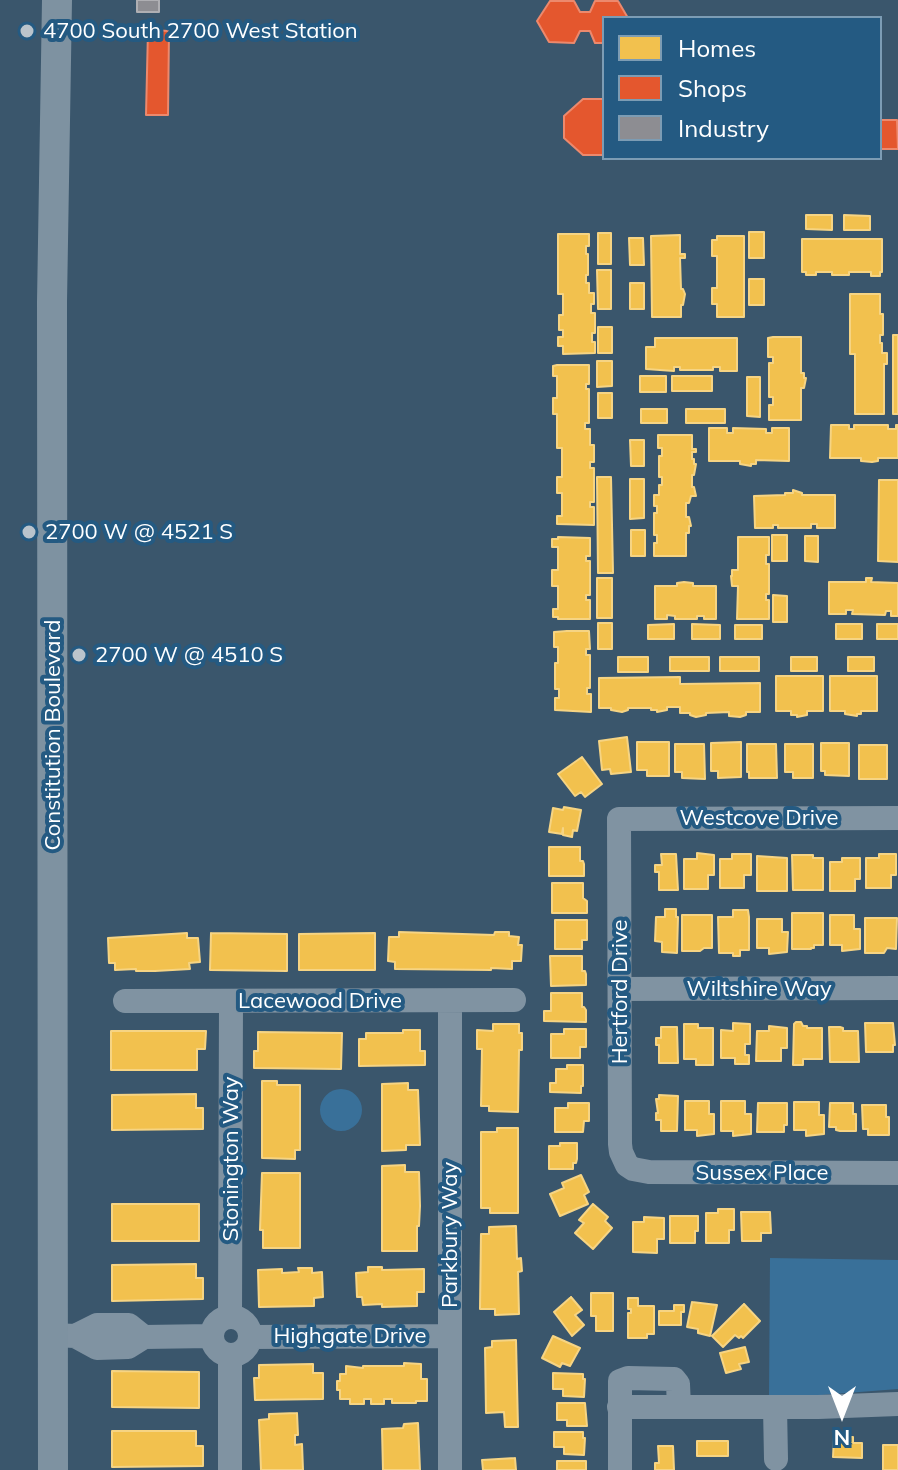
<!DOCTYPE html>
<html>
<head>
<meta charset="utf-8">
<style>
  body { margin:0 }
  #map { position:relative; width:898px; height:1470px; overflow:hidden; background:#3a566c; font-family:Mulish,sans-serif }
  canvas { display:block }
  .legend { position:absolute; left:602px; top:16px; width:280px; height:144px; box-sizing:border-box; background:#245a82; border:2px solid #7c9cb4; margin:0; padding:10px 14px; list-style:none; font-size:24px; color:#fff }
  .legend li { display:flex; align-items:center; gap:16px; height:40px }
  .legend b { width:40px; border:2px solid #7c9cb4 }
  .north { position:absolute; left:802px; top:1374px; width:80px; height:80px; -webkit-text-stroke:6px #245a82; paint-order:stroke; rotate:180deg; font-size:22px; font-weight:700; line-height:32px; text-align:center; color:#fff }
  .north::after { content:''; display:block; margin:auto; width:28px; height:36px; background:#fff; clip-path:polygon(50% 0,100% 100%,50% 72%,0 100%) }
</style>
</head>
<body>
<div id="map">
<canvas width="898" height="1470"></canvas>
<ul class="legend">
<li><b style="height:22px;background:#f2c14e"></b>Homes</li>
<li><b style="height:22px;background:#e4572e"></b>Shops</li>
<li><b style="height:22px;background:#8d8d92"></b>Industry</li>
</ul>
<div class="north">N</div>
</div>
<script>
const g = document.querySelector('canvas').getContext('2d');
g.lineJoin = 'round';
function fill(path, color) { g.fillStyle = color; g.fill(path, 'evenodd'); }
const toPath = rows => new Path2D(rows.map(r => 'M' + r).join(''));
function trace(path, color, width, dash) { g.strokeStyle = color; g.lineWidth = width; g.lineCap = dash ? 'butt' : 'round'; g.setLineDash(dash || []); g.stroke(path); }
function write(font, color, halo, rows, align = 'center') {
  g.font = font + ' Mulish,sans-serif'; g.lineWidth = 8; g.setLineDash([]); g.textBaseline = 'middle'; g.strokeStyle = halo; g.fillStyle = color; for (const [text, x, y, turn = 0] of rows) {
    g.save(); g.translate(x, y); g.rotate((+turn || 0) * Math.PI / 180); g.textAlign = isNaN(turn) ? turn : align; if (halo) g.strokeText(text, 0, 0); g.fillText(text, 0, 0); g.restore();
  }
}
fill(toPath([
  '320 1110a21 21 0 1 1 42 0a21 21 0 1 1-42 0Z',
  [770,1258,898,1260,898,1389,821,1395,769,1397]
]), '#397099');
const homes = toPath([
  [806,215,832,215,832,230,806,229,806,215],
  [844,215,870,216,870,230,844,230,844,215],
  [749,232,764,232,764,258,749,258,749,232],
  [598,233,611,233,611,264,598,264,598,233],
  [558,234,589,234,589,246,586,246,586,254,588,254,588,275,586,275,586,283,589,283,589,293,594,293,594,304,591,304,591,313,595,313,595,333,592,333,592,342,595,342,595,353,563,354,563,346,558,346,558,337,563,337,563,330,559,330,559,315,563,315,563,294,558,294,558,234],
  [680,235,680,254,685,254,685,258,680,258,681,289,683,289,685,294,683,305,681,305,681,317,652,317,651,236,680,235],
  [717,236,744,236,744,317,717,317,717,304,712,304,712,288,717,288,717,256,712,256,712,240,717,240,717,236],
  [629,238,643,238,644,265,630,265,629,238],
  [802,239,882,239,882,272,880,272,880,276,871,276,871,272,849,272,849,275,832,275,832,272,816,272,816,275,806,275,806,272,802,272,802,239],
  [597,270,611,270,611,309,598,309,597,270],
  [749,279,764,279,764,305,749,305,749,279],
  [630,283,644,283,644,309,630,309,630,283],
  [850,294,880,294,880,314,883,314,883,335,880,335,880,343,882,343,882,353,887,353,887,364,884,364,884,414,855,414,855,354,850,354,850,294],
  [598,327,612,327,612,353,598,353,598,327],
  [893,335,898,335,898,414,893,414,893,335],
  [773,337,801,337,801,373,804,373,804,378,806,378,804,388,801,388,801,420,769,420,769,405,773,405,773,397,769,397,769,363,773,363,773,357,768,357,768,338,773,337],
  [655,338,737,338,737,371,720,371,720,367,713,367,713,370,680,370,680,367,674,367,674,371,646,369,646,347,655,347,655,338],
  [597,361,612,361,612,386,597,387,597,361],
  [557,365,589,365,589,384,586,384,586,389,589,389,589,423,585,423,585,429,590,429,590,445,594,445,594,462,590,462,590,468,594,468,594,502,590,502,590,507,594,507,594,525,557,524,557,516,562,516,562,493,557,493,557,477,562,477,562,448,557,448,557,414,553,414,553,398,557,398,557,376,553,376,553,366,557,365],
  [640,376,666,376,666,392,640,392,640,376],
  [672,376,712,376,712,391,672,391,672,376],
  [747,377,760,377,760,417,747,416,747,377],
  [598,393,612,393,612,418,598,418,598,393],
  [641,409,667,409,667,423,641,423,641,409],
  [686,409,725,409,725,423,686,423,686,409],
  [831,425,849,425,849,429,854,429,854,425,888,425,888,429,896,429,896,425,898,425,898,458,878,458,878,461,872,462,861,461,861,458,830,458,831,425],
  [709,428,727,428,727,433,733,433,733,428,766,429,766,433,772,433,772,428,789,428,789,461,756,460,756,464,751,464,751,466,740,464,740,461,709,461,709,428],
  [658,435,692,435,692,449,696,449,696,452,692,452,692,459,694,459,694,464,696,464,694,475,692,475,692,487,694,487,696,496,691,496,689,503,686,503,686,517,689,517,691,526,689,526,689,533,686,533,686,556,654,556,654,543,657,543,657,535,654,535,654,513,657,513,657,506,654,506,654,495,659,495,659,485,662,485,662,477,659,477,659,456,662,456,662,448,658,448,658,435],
  [630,440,644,440,644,466,631,466,630,440],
  [597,477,611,477,613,573,598,573,597,477],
  [630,479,644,479,644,518,630,519,630,479],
  [879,480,898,480,898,562,878,561,879,480],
  [793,490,802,493,802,495,835,495,835,528,817,528,817,524,811,524,811,528,778,528,778,525,773,525,773,528,755,528,754,496,785,495,785,493,793,493,793,490],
  [631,530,645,530,645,556,631,556,631,530],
  [772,535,787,535,787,561,772,561,772,535],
  [805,536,818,536,818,562,805,561,805,536],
  [558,537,590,538,590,556,586,556,586,561,590,561,590,595,586,595,586,600,590,600,590,619,558,619,558,617,553,617,553,609,558,609,558,586,552,586,552,570,558,570,558,547,552,547,552,539,558,539,558,537],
  [738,537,769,537,769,555,766,555,766,564,769,564,769,594,766,594,766,600,769,600,769,619,737,619,738,586,732,586,731,576,732,576,732,570,738,570,738,537],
  [597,578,612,578,612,618,597,618,597,578],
  [866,578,872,578,871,582,898,583,898,616,891,616,891,611,886,611,885,615,852,614,853,610,846,610,846,614,829,614,829,582,866,582,866,578],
  [684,582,693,583,693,586,716,586,716,619,704,619,704,616,697,616,697,619,675,619,675,616,667,615,667,619,655,619,655,586,677,586,677,583,684,582],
  [773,595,787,596,787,622,773,622,773,595],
  [598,623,612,623,612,649,598,649,598,623],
  [674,624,674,639,648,639,648,625,674,624],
  [692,624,720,625,720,639,692,639,692,624],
  [836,624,862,624,862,639,836,639,836,624],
  [877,624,898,624,898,639,877,639,877,624],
  [735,625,762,625,762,639,735,639,735,625],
  [567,631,589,631,590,649,586,649,586,655,590,655,590,688,587,688,587,694,591,694,591,712,555,710,555,698,559,698,559,689,555,689,555,663,558,663,558,647,554,647,554,632,567,631],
  [618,657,648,657,648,672,618,672,618,657],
  [670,657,709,657,709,671,670,671,670,657],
  [720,657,759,657,759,671,720,671,720,657],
  [791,657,817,657,817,671,791,671,791,657],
  [848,657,874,657,874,671,848,671,848,657],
  [776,676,823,676,823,711,807,711,807,715,797,717,797,715,791,715,791,711,776,711,776,676],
  [830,676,877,676,877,711,861,711,861,714,857,714,857,716,845,714,845,711,830,711,830,676],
  [680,677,680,684,760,683,760,712,746,712,746,715,740,717,729,716,729,712,706,713,706,715,696,717,690,715,690,713,680,713,680,707,667,707,667,710,657,712,657,710,651,710,651,708,628,708,628,710,622,712,611,710,611,708,599,708,599,678,680,677],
  [627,737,631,772,611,774,610,769,602,770,599,741,627,737],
  [637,742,669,742,669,776,647,776,647,770,637,770,637,742],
  [741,742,741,777,718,778,718,771,711,771,711,743,741,742],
  [821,743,849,743,849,776,825,775,825,771,821,771,821,743],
  [675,744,704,744,705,779,682,778,682,772,675,772,675,744],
  [747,744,776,744,777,778,749,778,749,772,747,772,747,744],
  [785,744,813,744,813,778,793,778,793,772,785,772,785,744],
  [859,745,887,745,887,779,859,779,859,745],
  [582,757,602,784,585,797,581,792,575,796,558,774,582,757],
  [564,807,581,810,577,831,573,830,572,837,563,835,563,828,562,834,549,832,553,808,563,810,564,807],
  [549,847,580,847,580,861,583,861,584,864,584,876,549,876,549,847],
  [697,853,714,855,714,875,708,875,708,889,684,889,684,859,697,859,697,853],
  [661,854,676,854,678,890,659,890,659,872,655,872,655,865,662,865,661,854],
  [732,854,751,854,751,875,744,875,744,888,720,888,720,859,732,859,732,854],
  [879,854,896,854,896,875,891,875,891,888,866,888,866,858,879,858,879,854],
  [792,855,813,855,813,858,823,858,823,890,793,890,792,855],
  [757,856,787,858,787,891,757,891,757,856],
  [842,858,860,858,860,879,855,879,855,891,830,891,830,862,842,862,842,858],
  [552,883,583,883,583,898,587,901,587,913,552,913,552,883],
  [665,909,676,909,676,917,678,917,677,953,662,952,662,942,655,941,656,917,665,917,665,909],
  [733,910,748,910,749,917,749,950,740,950,740,956,733,956,733,953,719,953,718,917,733,917,733,910],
  [792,913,823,913,823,945,814,945,814,948,811,948,811,949,792,949,792,913],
  [682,915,712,915,712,948,704,948,700,951,682,951,682,915],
  [830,915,854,915,854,929,860,929,860,949,842,951,842,945,830,945,830,915],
  [865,918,897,918,896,949,887,948,884,953,865,953,865,918],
  [757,919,782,919,782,932,788,932,787,952,769,954,769,948,757,948,757,919],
  [555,920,587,920,587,940,582,940,582,949,555,949,555,920],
  [399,932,494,935,495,932,509,932,509,936,519,937,518,945,522,945,521,961,512,961,512,969,491,968,491,970,395,969,395,962,388,961,389,937,399,937,399,932],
  [187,933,187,938,198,938,200,962,189,963,190,969,155,971,136,971,136,969,115,970,115,963,109,963,108,938,187,933],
  [211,933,287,934,287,971,210,970,211,933],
  [375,933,375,970,299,970,299,934,375,933],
  [550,956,582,956,582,971,585,971,586,974,586,985,551,986,550,956],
  [551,993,582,993,582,1007,584,1007,586,1010,586,1022,544,1021,544,1011,551,1011,551,993],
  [796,1022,801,1022,803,1026,807,1026,807,1028,822,1028,822,1059,803,1059,803,1065,793,1065,794,1024,796,1022],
  [733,1023,750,1024,750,1044,745,1044,745,1055,749,1055,749,1064,735,1064,735,1058,721,1058,721,1030,733,1031,733,1023],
  [865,1023,893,1023,895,1045,893,1045,893,1052,866,1052,865,1023],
  [493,1024,519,1024,519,1033,522,1033,522,1050,519,1050,518,1112,489,1111,489,1106,481,1106,482,1049,477,1049,477,1030,493,1031,493,1024],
  [684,1024,698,1024,698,1028,713,1028,713,1065,696,1065,696,1059,684,1059,684,1024],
  [769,1026,787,1028,787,1048,781,1048,781,1061,756,1061,757,1031,769,1031,769,1026],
  [661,1027,677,1027,678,1063,659,1063,659,1045,656,1045,656,1038,661,1038,661,1027],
  [829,1027,840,1027,843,1028,843,1031,858,1031,859,1062,830,1062,829,1027],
  [564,1029,586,1029,586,1047,580,1047,580,1058,551,1058,551,1034,564,1034,564,1029],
  [403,1030,420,1030,420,1051,425,1051,425,1065,359,1066,359,1039,366,1039,366,1033,403,1033,403,1030],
  [111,1031,206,1031,205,1049,197,1049,197,1070,111,1070,111,1031],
  [258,1032,342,1033,341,1069,254,1068,254,1051,258,1051,258,1032],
  [567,1065,583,1065,583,1086,581,1086,581,1093,550,1092,550,1083,556,1083,556,1069,567,1069,567,1065],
  [262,1081,277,1081,277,1085,300,1085,300,1150,295,1150,295,1159,262,1158,262,1081],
  [408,1083,408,1090,418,1090,420,1145,406,1145,406,1150,382,1151,382,1084,408,1083],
  [196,1094,196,1108,203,1108,203,1129,112,1130,112,1095,196,1094],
  [659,1095,678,1096,677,1131,661,1131,661,1120,656,1120,656,1113,658,1113,656,1099,659,1099,659,1095],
  [685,1101,709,1101,709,1114,714,1114,714,1134,697,1136,697,1130,685,1130,685,1101],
  [721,1101,745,1101,745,1114,751,1114,751,1134,733,1136,733,1131,721,1131,721,1101],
  [794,1102,819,1102,819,1115,824,1115,824,1134,806,1136,806,1130,794,1130,794,1102],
  [568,1103,589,1103,589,1121,584,1121,583,1132,555,1132,555,1108,568,1108,568,1103],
  [758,1103,787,1103,787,1125,784,1125,784,1132,757,1132,758,1103],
  [830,1103,853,1103,853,1114,856,1114,856,1131,840,1131,836,1130,836,1127,829,1127,830,1103],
  [862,1105,886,1105,886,1117,889,1117,889,1135,868,1135,868,1129,863,1129,862,1105],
  [497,1128,518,1128,518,1213,490,1213,490,1208,481,1208,481,1132,497,1132,497,1128],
  [560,1143,577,1143,577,1159,576,1163,573,1163,573,1169,549,1169,549,1146,560,1146,560,1143],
  [405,1165,405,1172,419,1172,420,1206,419,1226,417,1226,417,1251,382,1251,382,1166,405,1165],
  [262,1173,300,1173,300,1248,263,1248,263,1230,260,1230,262,1173],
  [581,1175,589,1192,584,1195,588,1204,560,1216,550,1194,564,1188,562,1183,581,1175],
  [112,1204,199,1204,199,1241,112,1241,112,1204],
  [593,1204,608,1217,605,1221,612,1228,593,1249,575,1233,584,1223,579,1220,593,1204],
  [718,1209,734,1209,734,1230,729,1230,729,1243,706,1243,706,1213,718,1213,718,1209],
  [741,1212,770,1212,771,1233,761,1233,761,1241,742,1241,741,1212],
  [670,1216,698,1216,698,1231,695,1231,695,1243,670,1243,670,1216],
  [644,1217,664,1218,664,1239,657,1239,657,1253,633,1252,633,1222,644,1222,644,1217],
  [516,1226,517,1259,521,1258,522,1271,518,1272,519,1314,495,1315,495,1309,480,1309,481,1234,489,1234,489,1227,516,1226],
  [196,1264,196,1278,203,1278,203,1299,112,1301,112,1265,196,1264],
  [368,1267,382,1267,382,1270,424,1269,424,1292,417,1292,417,1306,382,1307,382,1304,363,1305,362,1297,357,1297,356,1273,368,1272,368,1267],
  [298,1268,312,1268,312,1273,322,1272,323,1297,314,1298,314,1306,259,1307,258,1270,282,1269,282,1273,299,1272,298,1268],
  [591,1293,613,1293,613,1331,596,1331,596,1316,591,1316,591,1293],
  [571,1297,582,1310,575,1315,584,1325,572,1336,554,1312,571,1297],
  [628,1298,638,1298,638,1306,654,1306,654,1334,647,1334,647,1338,628,1338,628,1313,631,1313,631,1309,628,1309,628,1298],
  [692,1302,717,1305,710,1336,698,1333,698,1329,687,1327,692,1302],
  [744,1304,760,1321,743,1338,741,1336,739,1338,735,1335,723,1347,712,1336,744,1304],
  [674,1305,684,1305,684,1312,681,1312,681,1325,659,1325,659,1311,674,1311,674,1305],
  [553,1336,580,1348,570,1366,562,1363,560,1367,542,1358,553,1336],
  [516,1340,518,1427,505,1427,504,1412,486,1413,485,1348,492,1347,492,1341,516,1340],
  [745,1347,749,1362,739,1364,741,1369,726,1373,720,1353,745,1347],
  [404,1363,421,1364,421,1379,427,1379,427,1401,416,1401,416,1403,392,1403,392,1399,384,1399,384,1404,371,1404,371,1399,364,1399,364,1404,350,1404,350,1399,340,1399,340,1390,337,1390,337,1381,340,1381,340,1374,346,1374,346,1366,363,1368,363,1366,404,1366,404,1363],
  [313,1364,313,1373,323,1373,323,1399,255,1400,254,1378,259,1378,259,1365,313,1364],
  [112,1371,199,1372,199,1408,112,1407,112,1371],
  [553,1373,583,1374,583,1379,585,1379,584,1397,563,1396,563,1389,553,1389,553,1373],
  [557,1403,585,1403,587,1426,567,1426,567,1420,557,1420,557,1403],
  [297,1413,298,1435,295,1435,295,1445,302,1444,303,1470,261,1470,259,1420,269,1419,269,1414,297,1413],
  [418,1423,420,1470,383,1470,382,1429,403,1428,404,1424,418,1423],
  [112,1431,196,1431,196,1446,203,1446,203,1466,112,1467,112,1431],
  [554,1432,583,1432,583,1438,585,1438,584,1455,564,1454,564,1447,554,1447,554,1432],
  [834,1437,853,1437,853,1443,862,1443,862,1458,833,1457,834,1437],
  [697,1441,728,1441,728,1456,697,1456,697,1441],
  [883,1445,898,1445,898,1470,883,1470,883,1445],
  [658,1446,673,1446,674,1470,655,1470,655,1463,659,1463,658,1446],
  [515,1458,516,1470,483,1470,482,1460,515,1458],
  [557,1461,586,1461,586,1470,557,1470,557,1461]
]);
fill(homes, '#f2c14e');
trace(homes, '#f6d483', 2);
const shops = toPath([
  [550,1,574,1,580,12,590,12,595,1,618,1,628,18,604,18,604,43,595,43,590,31,580,31,574,43,549,42,537,21,550,1],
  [148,30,169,31,168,115,146,115,148,30],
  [583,99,604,99,604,155,583,155,564,138,564,116,583,99],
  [880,120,897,120,898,149,880,149,880,120]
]);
fill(shops, '#e4572e');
trace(shops, '#ec896d', 2);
const industry = toPath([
  [137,0,159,0,159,12,137,12,137,0]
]);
fill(industry, '#8d8d92');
trace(industry, '#afafb3', 2);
trace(toPath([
  [898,818,619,819,620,1144,621,1152,627,1165,633,1169,649,1172,898,1173],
  [620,989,898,988],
  [125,1001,514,1000],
  [450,1001,450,1470],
  '212 1336a19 19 0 1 1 38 0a19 19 0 1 1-38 0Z',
  [230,1317,231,1001],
  [53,1335,75,1336,97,1348,128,1347,144,1337,211,1336],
  [75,1336,97,1325,129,1325,144,1337],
  [250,1337,450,1336],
  [230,1355,230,1470],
  [619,1407,818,1407,898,1404],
  [775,1407,776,1459],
  [620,1470,620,1381,628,1378,674,1379,678,1384,679,1407]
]), '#8093a2', 24);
trace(toPath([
  [53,1470,52,302,57,0]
]), '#7e92a1', 30);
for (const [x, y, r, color] of [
  [27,31,8,"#bac4cc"],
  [29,532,8,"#bac4cc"],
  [79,655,8,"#bac4cc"]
]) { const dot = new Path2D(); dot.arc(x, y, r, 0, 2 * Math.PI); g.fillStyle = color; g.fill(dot); trace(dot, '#245a82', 3); }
write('22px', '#fff', '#245a82', [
  ["4700 South 2700 West Station",43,31],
  ["2700 W @ 4521 S",45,532],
  ["2700 W @ 4510 S",95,655]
], 'left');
write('22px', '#fff', '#245a82', [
  ["Constitution Boulevard",53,735,-90],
  ["Westcove Drive",759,818],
  ["Wiltshire Way",759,989],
  ["Hertford Drive",620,992,-90],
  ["Lacewood Drive",320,1001],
  ["Stonington Way",231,1159,-90],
  ["Sussex Place",762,1173],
  ["Parkbury Way",450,1235,-90],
  ["Highgate Drive",350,1336]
]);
</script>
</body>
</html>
